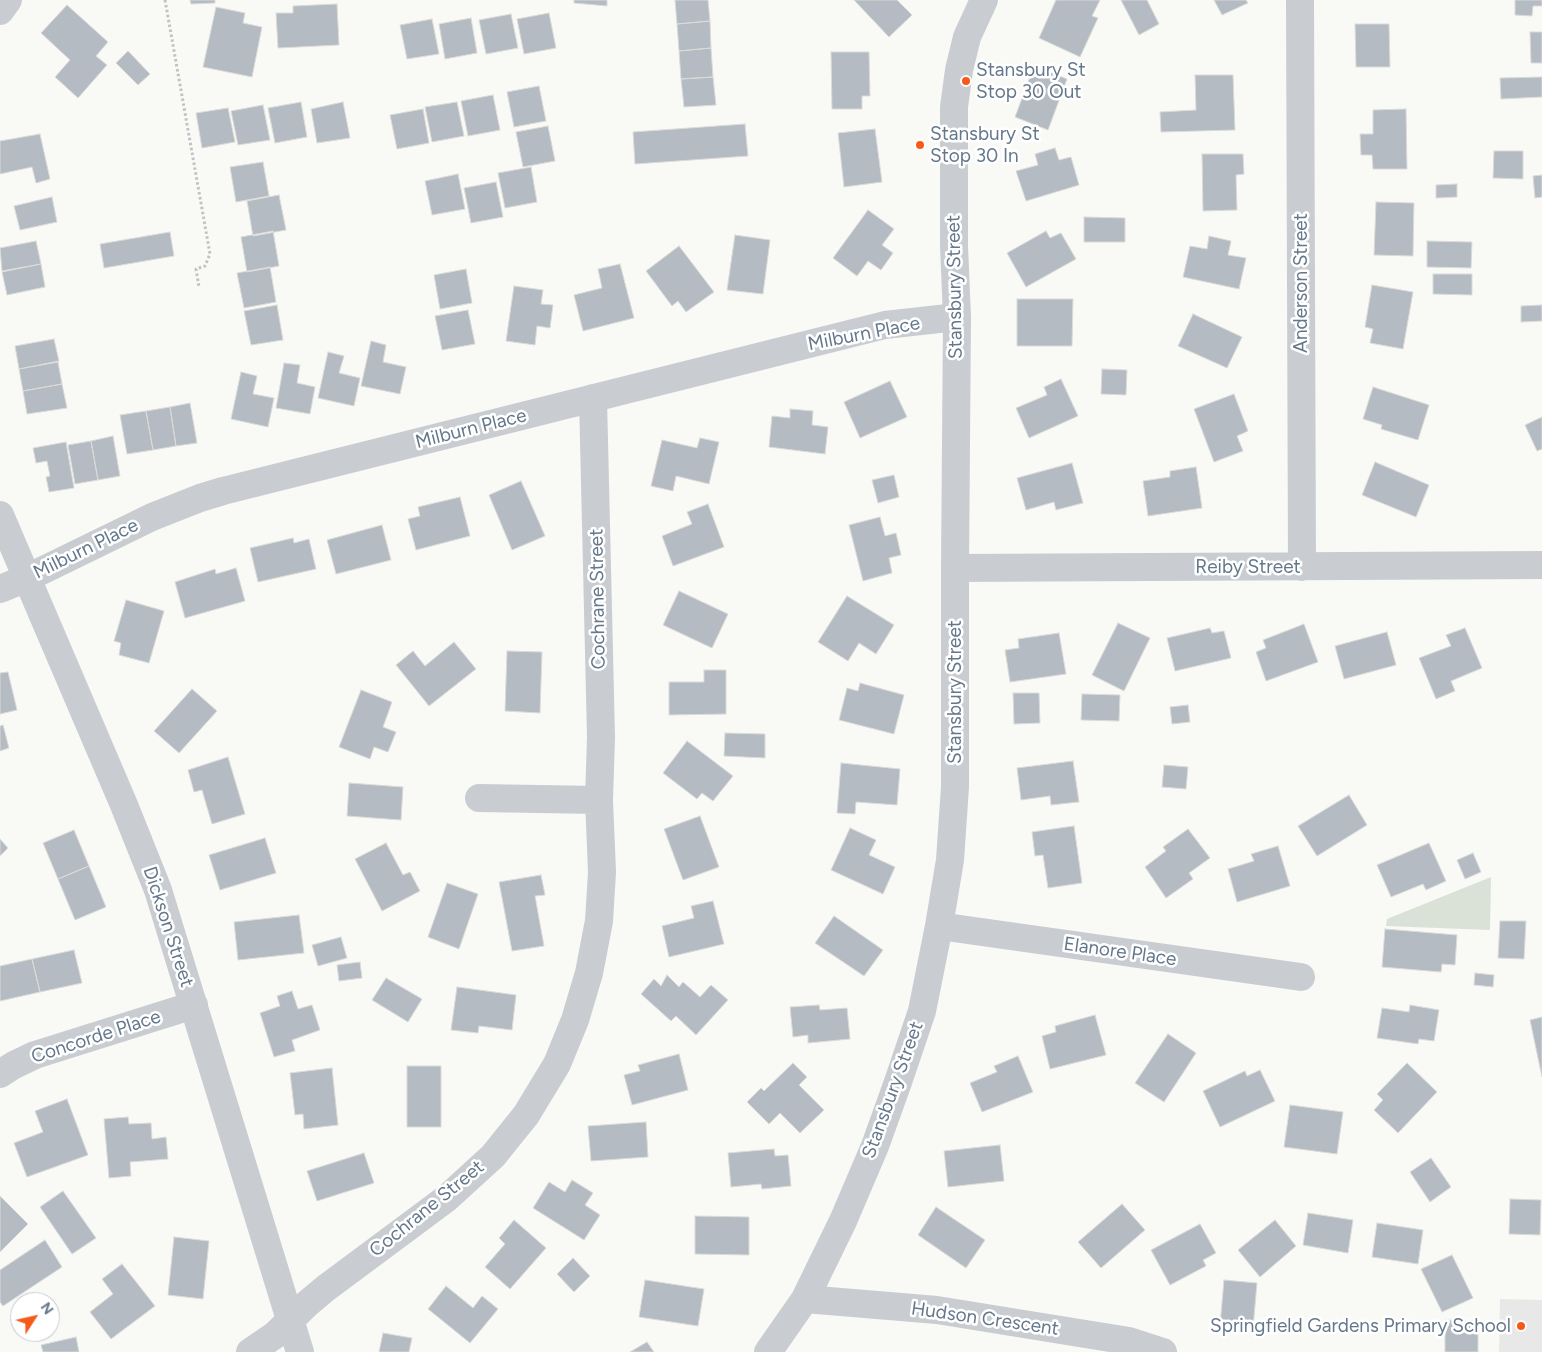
<!DOCTYPE html>
<html>
<head>
<meta charset="utf-8">
<style>
  body { margin:0 }
  #map { position:relative; width:1542px; height:1352px; overflow:hidden; background:#f9f9f6; font-family:Figtree,sans-serif }
  canvas { display:block }
  .north { position:absolute; left:10px; top:1292px; width:50px; height:50px; box-sizing:border-box; background:#fff; border:1px solid #c1c9d1; border-radius:50%; rotate:55deg; font-size:14px; font-weight:700; line-height:20px; text-align:center; color:#65788b }
  .north::after { content:''; display:block; margin:auto; width:18px; height:22px; background:#f55a1a; clip-path:polygon(50% 0,100% 100%,50% 72%,0 100%) }
</style>
</head>
<body>
<div id="map">
<canvas width="1542" height="1352"></canvas>
<div class="north">N</div>
</div>
<script>
const g = document.querySelector('canvas').getContext('2d');
g.lineJoin = 'round';
function fill(path, color) { g.fillStyle = color; g.fill(path, 'evenodd'); }
const toPath = rows => new Path2D(rows.map(r => 'M' + r).join(''));
function trace(path, color, width, dash) { g.strokeStyle = color; g.lineWidth = width; g.lineCap = dash ? 'butt' : 'round'; g.setLineDash(dash || []); g.stroke(path); }
function write(font, color, halo, rows, align = 'center') {
  g.font = font + ' Figtree,sans-serif'; g.lineWidth = 5; g.setLineDash([]); g.textBaseline = 'middle'; g.strokeStyle = halo; g.fillStyle = color; for (const [text, x, y, turn = 0] of rows) {
    g.save(); g.translate(x, y); g.rotate((+turn || 0) * Math.PI / 180); g.textAlign = isNaN(turn) ? turn : align; if (halo) g.strokeText(text, 0, 0); g.fillText(text, 0, 0); g.restore();
  }
}
fill(toPath([
  [1500,1299,1542,1300,1542,1352,1499,1352]
]), '#e7e8e7');
fill(toPath([
  [1491,877,1490,930,1386,926,1387,919]
]), '#dae2d7');
const building = toPath([
  [190,0,215,0,215,3,191,4,190,0],
  [574,0,607,0,607,6,574,3,574,0],
  [675,0,708,0,710,21,677,24,675,0],
  [854,0,897,0,912,15,889,37,854,0],
  [1056,0,1100,0,1092,16,1098,18,1080,57,1039,38,1056,0],
  [1121,0,1147,0,1159,24,1139,35,1121,0],
  [1214,0,1246,0,1248,3,1222,15,1214,0],
  [1515,0,1542,0,1542,6,1533,6,1532,16,1515,15,1515,0],
  [337,4,339,45,278,48,276,13,293,13,293,6,337,4],
  [67,5,108,42,96,56,107,65,78,98,55,77,70,60,41,33,67,5],
  [216,7,245,13,243,23,262,27,252,77,203,67,216,7],
  [549,13,556,48,524,54,517,19,549,13],
  [511,14,518,48,486,54,479,20,511,14],
  [471,18,477,53,445,59,439,24,471,18],
  [432,19,439,54,407,59,400,25,432,19],
  [710,21,711,48,679,51,677,24,710,21],
  [1355,24,1389,24,1390,67,1356,67,1355,24],
  [1530,32,1542,32,1542,63,1531,63,1530,32],
  [711,48,713,77,681,79,679,51,711,48],
  [128,51,150,74,138,85,116,63,128,51],
  [831,52,869,52,870,96,862,96,862,109,832,109,831,52],
  [1034,66,1067,79,1048,130,1015,117,1034,66],
  [1195,75,1233,75,1235,130,1161,132,1160,112,1196,110,1195,75],
  [713,77,716,105,684,107,681,79,713,77],
  [1542,77,1542,97,1501,99,1500,78,1542,77],
  [539,86,546,121,514,127,507,92,539,86],
  [493,95,500,130,468,136,461,101,493,95],
  [301,102,307,137,275,143,268,108,301,102],
  [343,102,350,138,317,143,311,109,343,102],
  [457,102,464,136,432,142,425,107,457,102],
  [263,105,270,140,238,145,231,111,263,105],
  [228,108,235,142,202,148,196,113,228,108],
  [423,109,429,143,397,149,390,115,423,109],
  [1406,109,1407,169,1373,169,1372,155,1361,155,1360,134,1373,134,1373,110,1406,109],
  [745,124,748,156,635,164,633,132,745,124],
  [548,126,555,161,523,167,516,132,548,126],
  [875,129,882,182,844,187,838,133,875,129],
  [40,134,50,179,36,183,32,167,0,174,0,141,40,134],
  [1055,148,1059,160,1071,157,1079,185,1026,201,1016,171,1038,165,1035,154,1055,148],
  [1494,151,1523,151,1523,179,1493,178,1494,151],
  [1202,154,1243,154,1244,174,1236,175,1237,210,1203,211,1202,154],
  [263,162,269,196,236,202,230,167,263,162],
  [531,167,537,202,505,208,498,173,531,167],
  [458,174,465,209,432,215,425,181,458,174],
  [1542,175,1542,197,1535,198,1533,176,1542,175],
  [496,182,503,217,471,223,464,188,496,182],
  [1457,184,1457,197,1436,198,1436,185,1457,184],
  [279,195,286,230,253,236,247,201,279,195],
  [52,197,57,222,20,230,14,206,52,197],
  [1376,202,1414,203,1413,256,1374,255,1376,202],
  [868,210,894,229,882,245,893,253,881,270,868,261,857,276,833,258,868,210],
  [1084,217,1125,218,1125,242,1084,242,1084,217],
  [273,231,279,266,247,272,241,237,273,231],
  [1046,231,1050,238,1061,233,1076,259,1026,287,1007,253,1046,231],
  [170,232,174,256,104,268,100,244,170,232],
  [735,235,770,240,763,294,727,290,735,235],
  [1209,236,1231,241,1228,255,1246,258,1239,289,1183,277,1190,246,1207,249,1209,236],
  [36,241,41,264,2,271,0,248,36,241],
  [1427,241,1472,242,1471,268,1427,267,1427,241],
  [679,246,714,292,686,312,678,301,672,306,646,271,679,246],
  [41,264,45,287,7,295,2,272,41,264],
  [620,264,634,318,583,331,574,295,602,288,598,269,620,264],
  [270,267,276,302,244,308,237,273,270,267],
  [466,269,472,303,440,309,434,275,466,269],
  [1433,274,1472,274,1472,295,1433,294,1433,274],
  [1372,285,1413,292,1403,349,1370,343,1373,329,1365,327,1372,285],
  [514,286,543,290,541,304,553,305,550,328,537,326,535,345,506,341,514,286],
  [1017,299,1073,299,1072,346,1017,346,1017,299],
  [277,305,283,340,251,345,244,311,277,305],
  [1542,305,1542,321,1521,322,1521,306,1542,305],
  [468,310,475,344,442,350,435,316,468,310],
  [1193,314,1242,337,1227,368,1178,346,1193,314],
  [54,339,59,361,19,369,15,346,54,339],
  [371,341,386,345,383,362,406,367,400,394,361,386,371,341],
  [328,352,344,356,339,373,360,378,354,406,318,398,328,352],
  [58,362,62,384,23,391,19,369,58,362],
  [284,363,300,365,297,383,315,387,310,414,276,408,284,363],
  [1102,369,1127,370,1126,395,1101,394,1102,369],
  [241,372,257,376,253,394,274,398,268,427,231,419,241,372],
  [1061,379,1078,416,1029,438,1016,408,1047,395,1044,387,1061,379],
  [890,381,907,417,860,438,844,402,890,381],
  [62,384,67,408,27,414,23,391,62,384],
  [1373,387,1429,405,1418,440,1381,429,1382,425,1363,419,1373,387],
  [1234,394,1248,431,1237,436,1243,451,1214,462,1194,409,1234,394],
  [190,403,197,443,176,446,170,407,190,403],
  [170,407,176,446,153,450,146,411,170,407],
  [790,409,813,411,812,425,828,427,825,454,769,447,772,416,790,418,790,409],
  [146,411,153,450,127,454,120,415,146,411],
  [1542,417,1542,449,1537,451,1525,425,1542,417],
  [113,436,120,476,98,480,91,441,113,436],
  [700,438,719,442,709,484,676,476,673,491,651,486,662,440,697,448,700,438],
  [91,441,98,480,75,484,68,445,91,441],
  [66,442,74,488,49,492,46,477,50,476,47,461,36,463,33,448,66,442],
  [1375,462,1429,485,1416,517,1362,495,1375,462],
  [1072,463,1083,503,1056,510,1054,502,1026,510,1017,478,1072,463],
  [1196,467,1202,508,1148,516,1143,481,1170,477,1170,471,1196,467],
  [894,475,899,497,878,503,872,480,894,475],
  [521,481,545,536,512,550,489,495,521,481],
  [460,497,470,536,416,550,408,519,420,516,418,507,460,497],
  [708,504,724,547,673,566,662,536,692,524,687,512,708,504],
  [880,517,885,536,896,533,901,555,889,558,892,573,863,581,849,525,880,517],
  [382,525,391,560,336,574,327,540,382,525],
  [293,538,294,543,309,539,316,569,258,582,250,548,293,538],
  [236,568,245,601,185,618,175,582,215,569,216,574,236,568],
  [679,591,728,614,712,648,663,625,679,591],
  [847,596,894,625,876,654,859,643,848,661,818,642,847,596],
  [126,600,164,611,149,663,119,655,121,643,114,641,126,600],
  [1118,623,1150,638,1124,691,1092,675,1118,623],
  [1304,624,1318,662,1266,681,1256,652,1266,648,1263,640,1304,624],
  [1210,628,1212,633,1224,631,1231,658,1175,671,1167,638,1210,628],
  [1465,628,1482,668,1451,681,1455,691,1436,699,1419,658,1451,646,1446,635,1465,628],
  [1387,632,1396,665,1344,679,1335,646,1387,632],
  [1059,633,1066,674,1010,682,1005,650,1019,648,1018,639,1059,633],
  [454,642,476,669,429,706,396,665,413,651,425,666,454,642],
  [507,651,542,652,540,713,505,711,507,651],
  [704,670,726,670,726,714,669,715,669,682,704,682,704,670],
  [8,672,17,710,0,714,0,673,8,672],
  [860,683,904,695,894,734,839,720,847,688,858,691,860,683],
  [192,689,217,711,179,753,154,731,192,689],
  [361,690,392,702,383,727,396,732,388,752,374,747,370,759,339,747,361,690],
  [1013,693,1039,693,1040,723,1014,724,1013,693],
  [1082,694,1120,695,1119,721,1081,720,1082,694],
  [1188,705,1190,722,1172,724,1170,707,1188,705],
  [3,725,9,748,0,751,0,726,3,725],
  [725,733,765,734,765,758,724,756,725,733],
  [687,741,733,776,713,801,702,793,697,799,663,773,687,741],
  [228,757,245,814,212,824,202,790,194,792,188,770,228,757],
  [1073,761,1079,802,1051,805,1050,796,1021,800,1017,768,1073,761],
  [841,763,900,769,897,805,856,802,855,814,837,813,841,763],
  [1164,765,1188,767,1186,789,1162,787,1164,765],
  [349,783,403,787,401,820,347,816,349,783],
  [1349,795,1367,825,1317,856,1298,826,1349,795],
  [700,816,719,867,683,880,664,829,700,816],
  [1074,826,1082,883,1048,888,1043,855,1035,856,1032,832,1074,826],
  [850,828,876,840,869,855,895,867,883,894,831,870,850,828],
  [1188,829,1210,858,1189,873,1193,879,1166,898,1145,867,1166,851,1163,847,1188,829],
  [74,830,89,866,58,879,43,843,74,830],
  [265,838,276,873,220,890,209,855,265,838],
  [0,839,8,848,0,856,0,839],
  [386,843,403,875,410,872,420,891,382,911,355,859,386,843],
  [1429,843,1446,881,1426,890,1423,884,1391,897,1377,865,1429,843],
  [1278,846,1290,886,1237,902,1228,869,1254,861,1251,854,1278,846],
  [1473,853,1481,872,1465,879,1457,860,1473,853],
  [89,866,106,907,75,920,58,879,89,866],
  [541,875,545,895,535,896,544,946,512,951,499,882,541,875],
  [447,883,478,894,459,949,428,937,447,883],
  [713,901,724,944,669,957,662,926,694,918,691,906,713,901],
  [299,915,304,953,238,960,234,922,299,915],
  [834,916,883,950,864,976,815,943,834,916],
  [1500,921,1526,921,1524,959,1498,958,1500,921],
  [1385,929,1457,935,1455,965,1442,964,1441,972,1382,967,1385,929],
  [341,937,347,958,318,966,312,945,341,937],
  [74,950,82,983,40,992,32,959,74,950],
  [32,959,40,992,0,1001,0,966,32,959],
  [360,962,362,978,339,981,337,965,360,962],
  [1475,973,1494,975,1493,987,1474,985,1475,973],
  [667,975,679,987,683,982,700,997,711,985,728,1000,696,1035,676,1016,671,1021,641,994,654,979,661,986,667,975],
  [386,978,422,999,408,1022,372,1000,386,978],
  [457,987,516,995,512,1030,479,1026,478,1033,451,1030,457,987],
  [292,991,298,1009,312,1005,320,1030,292,1040,295,1051,274,1057,260,1013,280,1006,277,996,292,991],
  [819,1005,820,1010,847,1008,850,1039,808,1043,808,1035,793,1037,790,1007,819,1005],
  [1410,1005,1439,1010,1434,1041,1419,1039,1418,1044,1377,1038,1382,1008,1409,1012,1410,1005],
  [1095,1015,1106,1055,1050,1069,1042,1036,1056,1032,1055,1026,1095,1015],
  [1542,1017,1542,1077,1530,1020,1542,1017],
  [1168,1034,1196,1053,1164,1102,1135,1083,1168,1034],
  [679,1054,688,1090,632,1105,624,1075,640,1071,638,1065,679,1054],
  [1018,1056,1033,1092,982,1112,970,1083,997,1072,994,1066,1018,1056],
  [793,1063,807,1077,799,1085,824,1110,800,1133,780,1113,769,1124,747,1102,761,1088,764,1091,793,1063],
  [1407,1063,1437,1092,1398,1133,1374,1110,1383,1100,1377,1094,1407,1063],
  [407,1066,441,1066,441,1127,407,1127,407,1066],
  [332,1068,338,1125,304,1129,303,1114,295,1115,290,1073,332,1068],
  [1260,1070,1275,1101,1220,1127,1203,1091,1245,1071,1247,1076,1260,1070],
  [67,1099,88,1155,27,1177,14,1143,43,1132,35,1111,67,1099],
  [1290,1105,1343,1112,1337,1154,1284,1147,1290,1105],
  [128,1117,129,1124,151,1123,152,1139,166,1137,168,1159,130,1162,131,1176,109,1178,104,1119,128,1117],
  [646,1122,648,1157,591,1161,588,1126,646,1122],
  [1000,1145,1004,1181,948,1187,944,1151,1000,1145],
  [774,1149,775,1156,788,1155,791,1186,762,1189,761,1184,731,1187,728,1153,774,1149],
  [364,1153,374,1183,317,1201,307,1171,364,1153],
  [1431,1158,1451,1187,1430,1202,1410,1172,1431,1158],
  [572,1180,593,1193,585,1205,600,1215,584,1240,533,1208,549,1182,565,1192,572,1180],
  [63,1191,96,1238,72,1254,40,1207,63,1191],
  [0,1196,28,1224,0,1252,0,1196],
  [1510,1199,1541,1200,1540,1235,1509,1234,1510,1199],
  [1122,1204,1145,1230,1101,1268,1078,1242,1122,1204],
  [936,1207,985,1240,966,1268,918,1235,936,1207],
  [1308,1213,1353,1220,1348,1253,1303,1245,1308,1213],
  [695,1216,749,1217,749,1255,695,1254,695,1216],
  [514,1220,546,1248,510,1289,485,1267,505,1244,499,1238,514,1220],
  [1275,1220,1296,1246,1260,1277,1238,1250,1275,1220],
  [1377,1223,1423,1230,1418,1264,1372,1257,1377,1223],
  [1200,1224,1216,1253,1203,1260,1206,1266,1170,1285,1151,1250,1200,1224],
  [174,1237,209,1241,203,1299,168,1295,174,1237],
  [45,1240,62,1267,3,1306,0,1302,0,1270,45,1240],
  [1452,1255,1473,1298,1442,1312,1421,1269,1452,1255],
  [573,1258,590,1276,574,1292,557,1274,573,1258],
  [122,1264,155,1306,111,1339,90,1312,113,1294,102,1279,122,1264],
  [645,1280,704,1289,698,1326,639,1317,645,1280],
  [1224,1280,1257,1283,1253,1328,1220,1325,1224,1280],
  [446,1286,473,1308,482,1296,498,1309,470,1343,428,1309,446,1286],
  [1445,1320,1478,1321,1478,1352,1445,1352,1445,1320],
  [383,1333,412,1338,409,1352,379,1352,383,1333],
  [76,1337,79,1352,43,1352,41,1345,76,1337],
  [647,1342,654,1352,630,1352,647,1342]
]);
fill(building, '#b4bbc2');
trace(building, '#dbdbd8', 1);
trace(toPath([
  [165,0,210,254,205,266,196,269,199,287]
]), '#c0c3c5', 3, [2.5, 2.5]);
trace(toPath([
  [1300,0,1302,567],
  [0,11,8,0],
  [0,515,124,805,158,890,300,1352],
  [955,568,1542,565],
  [0,589,27,578,152,517,200,498,223,491,885,325,957,317],
  [479,798,599,800],
  [939,926,1301,977],
  [0,1074,14,1065,35,1055,194,1005],
  [805,1299,937,1310,1129,1341,1163,1352],
  [250,1352,275,1335,308,1303,326,1288,447,1198,493,1156,526,1115,557,1064,575,1020,589,973,599,921,602,872,599,800,601,737,593,398],
  [768,1352,805,1299,843,1221,875,1146,898,1082,922,1011,939,926,950,860,955,787,955,568,957,317,954,246,954,107,959,70,967,37,984,0]
]), '#c9cdd1', 28);
for (const [x, y, r, color] of [
  [966,81,5,"#f55a1a"],
  [920,145,5,"#f55a1a"],
  [1521,1326,5,"#f55a1a"]
]) { const dot = new Path2D(); dot.arc(x, y, r, 0, 2 * Math.PI); g.fillStyle = color; g.fill(dot); trace(dot, '#fff', 2); }
write('19px', '#65788b', '#fff', [
  ["Stansbury St",976,70],
  ["Stop 30 Out",976,92],
  ["Stansbury St",930,134],
  ["Stop 30 In",930,156],
  ["Springfield Gardens Primary School",1511,1326,"right"]
], 'left');
write('19px', '#65788b', '#fff', [
  ["Anderson Street",1301,283,-90],
  ["Stansbury Street",955,287,-91],
  ["Milburn Place",864,334,-11],
  ["Milburn Place",471,429,-14],
  ["Milburn Place",86,549,-26],
  ["Reiby Street",1248,567],
  ["Cochrane Street",598,599,-91],
  ["Stansbury Street",955,692,-90],
  ["Dickson Street",168,927,72],
  ["Elanore Place",1120,952,8],
  ["Concorde Place",96,1037,-18],
  ["Stansbury Street",893,1090,-70],
  ["Cochrane Street",427,1209,-39],
  ["Hudson Crescent",985,1319,8]
]);
</script>
</body>
</html>
